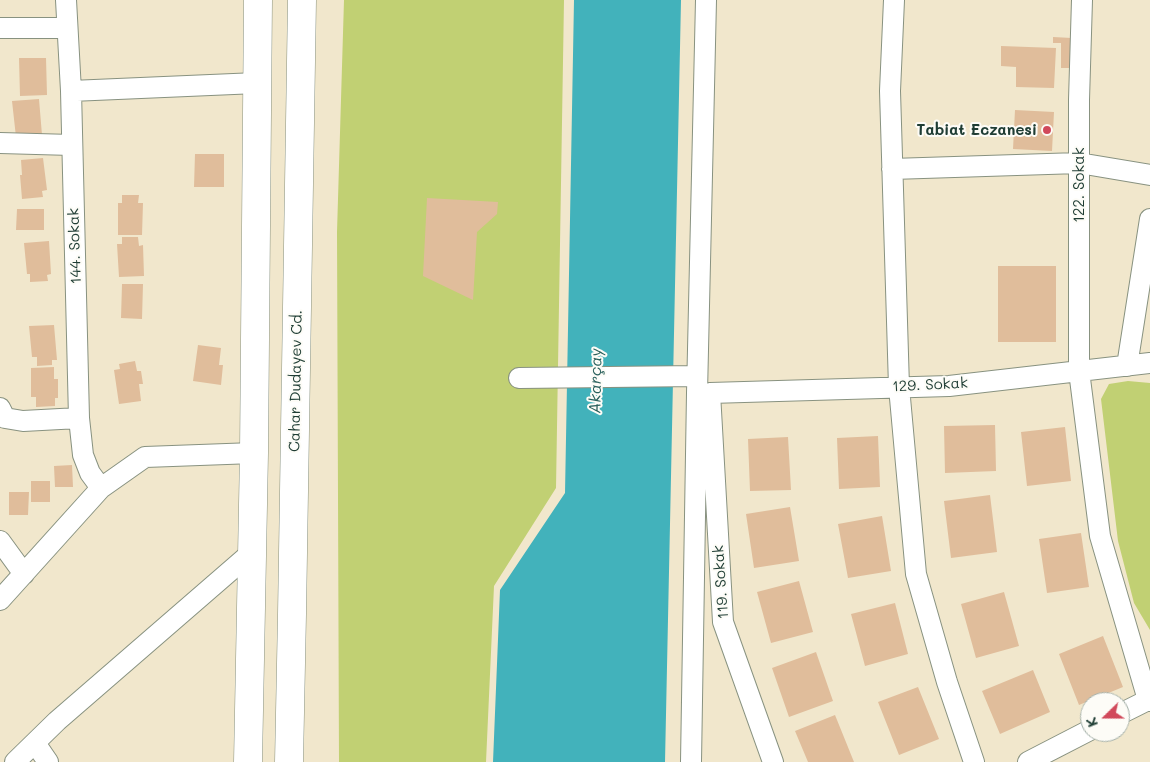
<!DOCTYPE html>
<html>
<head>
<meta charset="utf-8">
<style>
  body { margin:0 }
  #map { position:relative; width:1150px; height:762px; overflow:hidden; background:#f1e7cc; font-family:Mali,sans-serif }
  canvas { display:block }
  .north { position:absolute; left:1080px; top:692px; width:50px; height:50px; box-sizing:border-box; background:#fdfcf7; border:1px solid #a4b0a9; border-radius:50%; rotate:248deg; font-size:14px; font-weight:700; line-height:20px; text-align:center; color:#1f3d34 }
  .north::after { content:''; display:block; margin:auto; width:18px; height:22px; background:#d1495b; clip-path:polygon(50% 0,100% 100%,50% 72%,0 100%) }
</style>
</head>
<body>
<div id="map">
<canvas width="1150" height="762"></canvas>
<div class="north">K</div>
</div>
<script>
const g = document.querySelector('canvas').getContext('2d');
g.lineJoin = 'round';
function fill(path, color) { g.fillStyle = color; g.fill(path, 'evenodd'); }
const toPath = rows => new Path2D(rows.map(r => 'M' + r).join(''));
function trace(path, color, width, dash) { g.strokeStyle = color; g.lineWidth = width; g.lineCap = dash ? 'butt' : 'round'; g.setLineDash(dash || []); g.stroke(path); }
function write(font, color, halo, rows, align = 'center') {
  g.font = font + ' Mali,sans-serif'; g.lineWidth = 4; g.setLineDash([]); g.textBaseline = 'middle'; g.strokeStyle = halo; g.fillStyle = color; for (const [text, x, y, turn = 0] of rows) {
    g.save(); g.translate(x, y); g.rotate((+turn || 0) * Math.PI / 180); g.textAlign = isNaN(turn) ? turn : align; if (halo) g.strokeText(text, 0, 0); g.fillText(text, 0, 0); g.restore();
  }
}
fill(toPath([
  [344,0,564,0,556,488,494,586,486,762,339,762,337,232],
  [1128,381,1150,383,1150,630,1134,603,1118,541,1101,399,1109,384]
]), '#c1d073');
fill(toPath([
  [574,0,681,0,665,762,493,762,500,590,565,493]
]), '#42b2bb');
fill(toPath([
  [1053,37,1072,38,1071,68,1061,68,1061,43,1053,43],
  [1001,46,1056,48,1054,88,1016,87,1016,67,1001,66],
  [19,58,46,58,47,95,20,96],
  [39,99,42,135,16,137,12,101],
  [1015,110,1054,112,1052,151,1013,149],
  [195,154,224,154,224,187,194,187],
  [43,158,47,190,42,191,43,197,22,199,20,175,22,175,21,160],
  [122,195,139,195,138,203,143,203,142,235,118,235,118,203,122,203],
  [427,198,498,202,497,214,477,232,473,300,423,276],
  [17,209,44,209,44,230,16,230],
  [122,237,138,237,139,246,143,245,144,276,119,277,117,244,122,244],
  [49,241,51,274,47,275,48,281,30,282,30,274,27,274,24,243],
  [998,266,1056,266,1056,342,998,342],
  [122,284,143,284,142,319,121,318],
  [54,325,57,360,52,360,52,365,37,366,37,357,32,357,29,326],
  [198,345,221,348,219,365,223,365,221,385,193,381],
  [135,361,137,371,141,371,143,384,139,384,141,401,119,404,114,370,120,369,119,364],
  [54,367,54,379,58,379,58,398,55,398,55,406,36,407,36,397,31,397,31,368],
  [995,425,996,471,945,473,944,426],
  [1065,427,1071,481,1027,486,1021,432],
  [878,436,880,487,839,489,837,438],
  [788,437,791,490,750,491,748,439],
  [72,465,73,487,55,487,54,466],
  [31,481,50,481,50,502,31,502],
  [9,492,29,492,28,515,9,515],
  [990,495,997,552,951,558,944,501],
  [790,507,799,561,754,568,746,514],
  [882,516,891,571,848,578,838,524],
  [1081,533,1089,587,1047,593,1039,539],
  [799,581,813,632,771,643,757,592],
  [1004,592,1019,646,976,658,961,604],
  [895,603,908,654,865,666,851,614],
  [1103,636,1123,687,1079,705,1059,654],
  [816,652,833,701,789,717,772,668],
  [1033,670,1050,712,1000,734,982,691],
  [918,687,939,739,899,755,878,702],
  [835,715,854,762,808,762,795,731]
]), '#e0bd9b');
const street = toPath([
  [66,0,71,91,79,418,83,455,90,473,101,488],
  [894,0,890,91,899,387,916,574,947,682,974,762],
  [1082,0,1079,100,1079,371,1100,536,1148,700],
  [0,28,67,28],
  [71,91,257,83],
  [0,143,72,145],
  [892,169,1079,163,1150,175],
  [1127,366,1150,219],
  [519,378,697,376],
  [0,408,5,418,23,421,79,418],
  [0,541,24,574],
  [0,600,101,488,145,457,254,453],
  [1120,714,1148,700,1150,701],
  [35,743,48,762],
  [15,762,57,721,252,552],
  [691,762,697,393,706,0],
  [773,762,723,622,710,393,949,386,1150,363],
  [1028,762,1090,730]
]);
const secondary = toPath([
  [248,762,254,453,258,0],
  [289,762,292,614,302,0]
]);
trace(street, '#889280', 22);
trace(secondary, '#889280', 29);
trace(street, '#fff', 20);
trace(secondary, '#fff', 28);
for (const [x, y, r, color] of [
  [1047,130,5,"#d1495b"]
]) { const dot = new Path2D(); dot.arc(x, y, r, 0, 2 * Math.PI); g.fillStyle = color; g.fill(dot); trace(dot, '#fdfcf7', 2); }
write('bold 15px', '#1f3d34', '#fdfcf7', [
  ["Tabiat Eczanesi",1037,130]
], 'right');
write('15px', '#1f3d34', '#fdfcf7', [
  ["122. Sokak",1079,185,-90],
  ["144. Sokak",75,246,-92],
  ["Cahar Dudayev Cd.",296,381,-89],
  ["129. Sokak",930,385,-3],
  ["119. Sokak",721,582,-94]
]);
write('italic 16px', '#2a605c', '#fdfcf7', [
  ["Akarçay",596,381,-89]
]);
</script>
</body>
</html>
